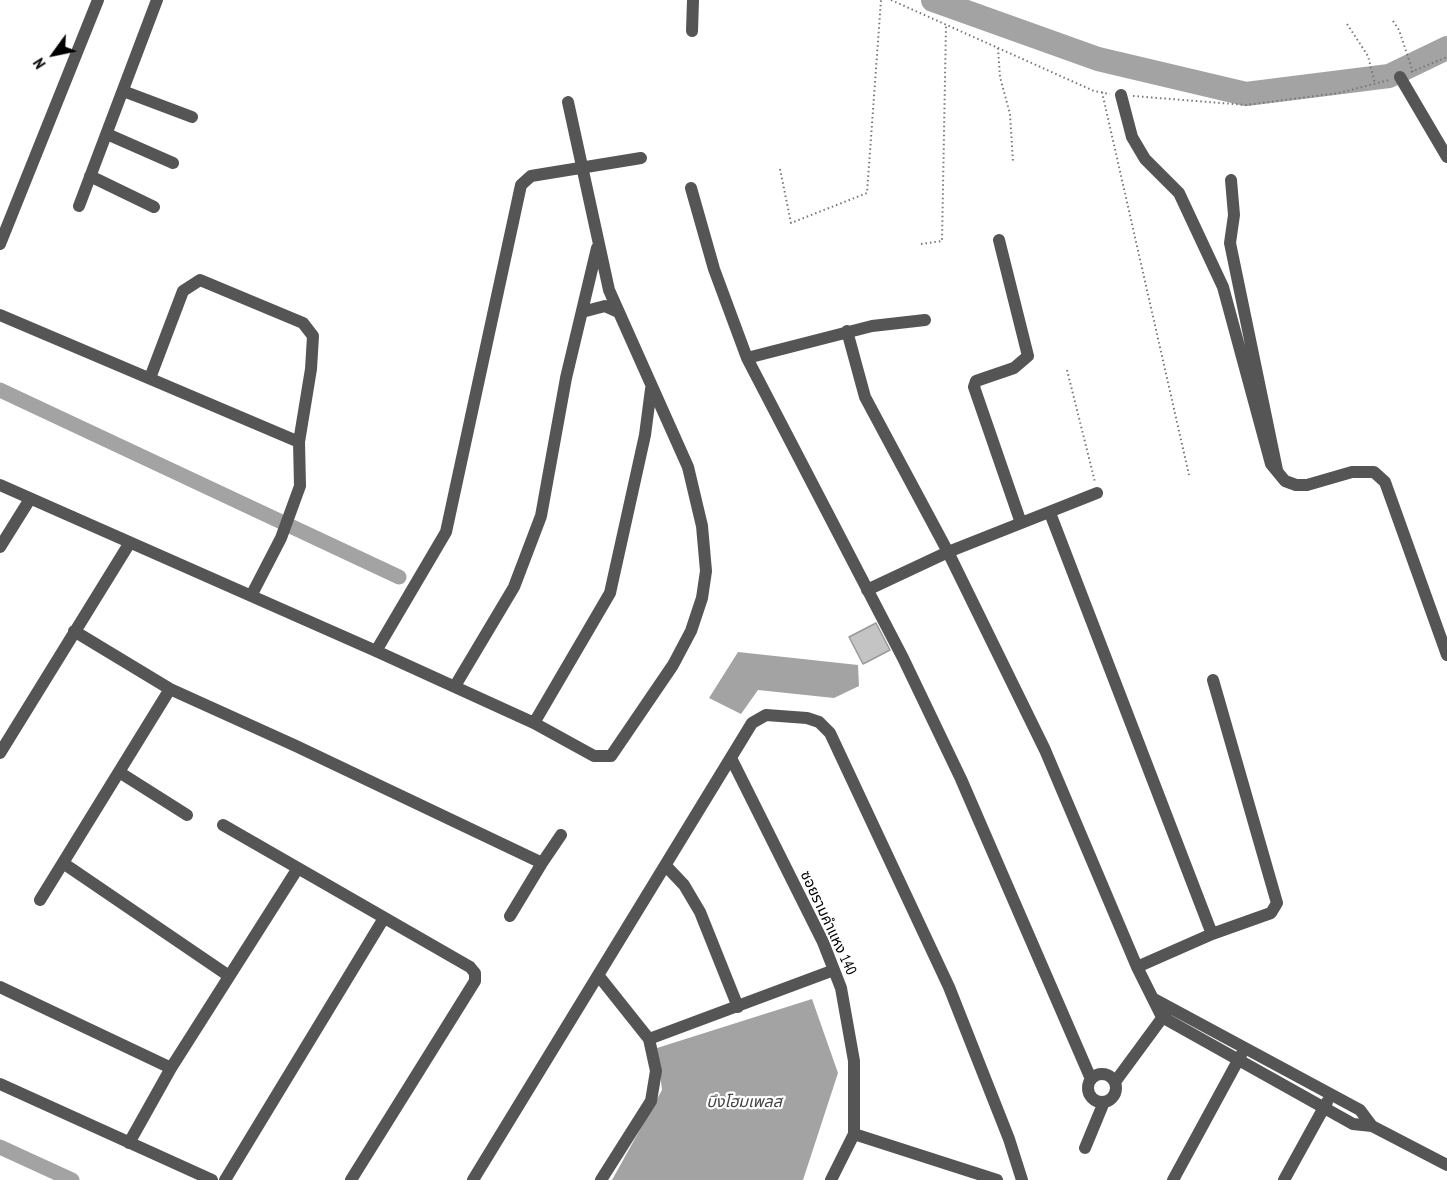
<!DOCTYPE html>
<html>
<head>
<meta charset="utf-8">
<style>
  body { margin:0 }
  #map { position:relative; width:1447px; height:1180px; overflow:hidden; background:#fff; font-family:"PT Sans Narrow",sans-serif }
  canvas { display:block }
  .north { position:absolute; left:24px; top:24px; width:60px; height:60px; -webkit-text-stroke:4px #fff; paint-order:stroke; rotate:237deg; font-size:16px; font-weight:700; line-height:24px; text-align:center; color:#000 }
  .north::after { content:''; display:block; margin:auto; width:21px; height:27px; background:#000; clip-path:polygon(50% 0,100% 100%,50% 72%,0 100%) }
</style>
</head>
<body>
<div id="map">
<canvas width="1447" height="1180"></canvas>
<div class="north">N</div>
</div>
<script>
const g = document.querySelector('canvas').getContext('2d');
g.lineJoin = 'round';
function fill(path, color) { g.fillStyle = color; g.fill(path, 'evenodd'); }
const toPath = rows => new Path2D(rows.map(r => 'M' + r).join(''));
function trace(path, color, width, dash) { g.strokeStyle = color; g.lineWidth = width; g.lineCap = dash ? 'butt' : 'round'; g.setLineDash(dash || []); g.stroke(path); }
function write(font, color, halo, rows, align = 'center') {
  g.font = font + ' "PT Sans Narrow","Noto Sans Thai",sans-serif'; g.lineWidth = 4.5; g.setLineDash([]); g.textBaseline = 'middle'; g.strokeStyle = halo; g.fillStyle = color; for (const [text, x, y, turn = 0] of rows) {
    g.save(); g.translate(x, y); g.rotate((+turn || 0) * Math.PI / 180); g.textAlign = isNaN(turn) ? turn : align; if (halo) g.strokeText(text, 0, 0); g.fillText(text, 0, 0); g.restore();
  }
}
fill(toPath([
  [738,652,858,665,859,686,834,698,758,690,741,714,709,698],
  [812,999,838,1073,803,1180,612,1180,662,1090,657,1048]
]), '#a3a3a3');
trace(toPath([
  [0,390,399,577],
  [0,1147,72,1180]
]), '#a3a3a3', 15);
trace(toPath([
  [933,0,1098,59,1246,94,1389,76,1447,48]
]), '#a3a3a3', 24);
const building = toPath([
  [876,623,890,650,863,664,849,637,876,623]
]);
fill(building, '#c4c4c4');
trace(building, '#999', 1.5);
trace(toPath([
  [891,0,1094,91,1110,94],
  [1393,21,1399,30,1413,72],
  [1347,24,1368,56,1375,84],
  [998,48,1000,77,1010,114,1013,162],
  [1411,72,1447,57],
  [1102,92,1189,475],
  [1133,96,1246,105,1339,93,1389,80],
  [780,169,791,223,867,193,881,0],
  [921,244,942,241,946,25],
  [1067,370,1095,482]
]), '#777', 2, [1.5, 3]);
trace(toPath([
  [692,31,693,0],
  [1400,77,1447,157],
  [123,91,192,117],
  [1121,95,1132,137,1145,159,1179,193,1223,287,1271,464,1285,481,1296,485,1307,485,1352,472,1374,472,1385,482,1447,655],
  [107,134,173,163],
  [90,176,154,207],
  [1231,180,1234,215,1230,243,1277,470],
  [691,188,714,269,747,358,903,658,961,779,1091,1079],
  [79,206,157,0],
  [999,240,1028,356,1014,368,976,381,974,387,1021,523],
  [0,244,98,0],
  [582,312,605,306,616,311],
  [0,315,299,442],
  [847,331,865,397,948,552,1045,750,1137,967,1162,1017,1353,1124,1372,1126,1447,1165],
  [747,358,872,326,925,320],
  [150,378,183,291,200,280,303,323,313,336,311,369,299,442,300,486,281,538,251,596],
  [0,485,376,651,534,723,594,756,611,756,673,665,691,631,702,598,706,571,702,526,688,467,609,290,568,102],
  [1050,513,1212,934],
  [0,547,30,499],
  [867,590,948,552,1097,493],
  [74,631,170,689,296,746,542,863,561,835],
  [376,651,446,532,521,185,531,176,641,158],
  [455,686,514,587,541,516,566,378,597,248],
  [534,723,610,593,645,435,651,389],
  [0,753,129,544],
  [731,758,823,942,841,988,854,1061,854,1134,831,1180],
  [119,772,187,815],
  [223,825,470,967,475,973,475,981,351,1180],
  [63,863,229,976],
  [666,866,684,885,700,912,738,1007],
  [40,900,170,689],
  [510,916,542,863],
  [1137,967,1212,934,1271,913,1277,903,1213,680],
  [598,975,649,1039,656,1071,651,1101,601,1180],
  [0,987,171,1068],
  [1154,999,1360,1110,1372,1126],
  [649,1039,834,970],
  '1088 1088a14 14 0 1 1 28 0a14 14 0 1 1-28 0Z',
  [1115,1082,1168,1010],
  [0,1084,212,1180],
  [854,1134,997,1180],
  [129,1143,171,1068,298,868],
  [1085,1148,1104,1102],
  [225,1180,384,918],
  [473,1180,752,723,766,715,807,718,819,722,830,733,949,987,1009,1139,1022,1180],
  [1173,1180,1241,1055],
  [1284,1180,1327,1102]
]), '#555', 12);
write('15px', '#000', '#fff', [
  ["ซอยรามคำแหง 140",828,923,65]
]);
write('italic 16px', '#444', '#fff', [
  ["บึงโฮมเพลส",744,1102]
]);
</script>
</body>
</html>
